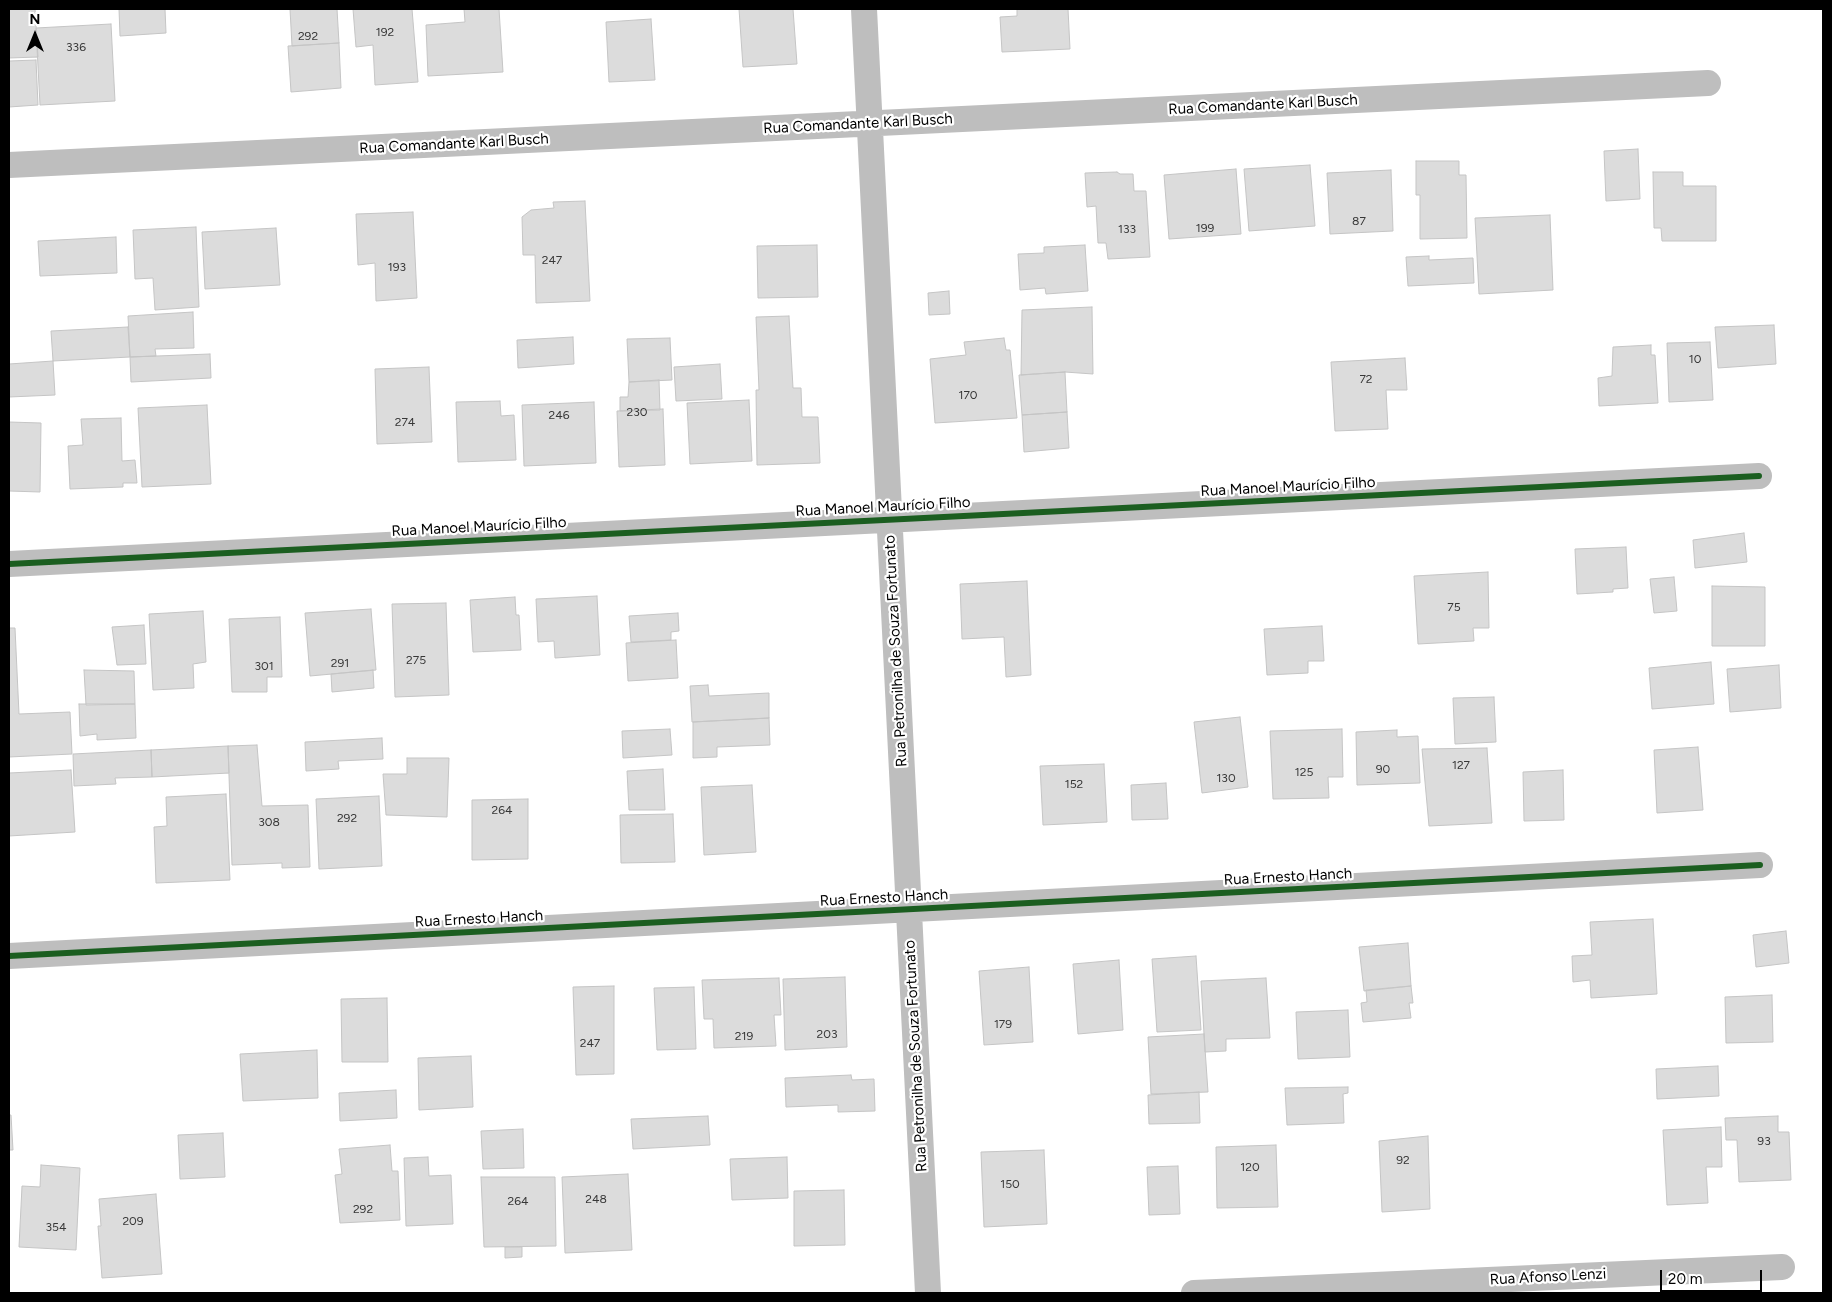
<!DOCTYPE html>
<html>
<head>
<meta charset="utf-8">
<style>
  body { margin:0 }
  #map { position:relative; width:1832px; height:1302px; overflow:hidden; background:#fff; font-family:Figtree,sans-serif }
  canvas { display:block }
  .frame { position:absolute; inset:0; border:10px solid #000; pointer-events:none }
  .north { position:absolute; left:10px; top:10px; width:50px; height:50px; -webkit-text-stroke:4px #fff; paint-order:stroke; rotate:0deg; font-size:14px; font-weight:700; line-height:20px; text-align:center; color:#000 }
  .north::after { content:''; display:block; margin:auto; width:18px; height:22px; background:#000; clip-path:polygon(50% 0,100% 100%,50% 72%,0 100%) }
  .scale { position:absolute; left:1660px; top:1270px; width:102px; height:22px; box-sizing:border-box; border:2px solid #000; border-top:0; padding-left:6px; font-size:15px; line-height:18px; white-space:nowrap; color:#000; -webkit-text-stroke:4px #fff; paint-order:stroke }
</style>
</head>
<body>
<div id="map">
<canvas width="1832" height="1302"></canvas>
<div class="frame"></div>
<div class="north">N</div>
<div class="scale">20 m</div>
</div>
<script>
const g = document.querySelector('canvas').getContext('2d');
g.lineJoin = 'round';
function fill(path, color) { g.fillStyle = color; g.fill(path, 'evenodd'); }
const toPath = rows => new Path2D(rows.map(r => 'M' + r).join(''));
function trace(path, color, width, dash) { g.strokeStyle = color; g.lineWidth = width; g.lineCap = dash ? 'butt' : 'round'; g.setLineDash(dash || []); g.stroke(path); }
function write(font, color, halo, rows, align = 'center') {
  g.font = font + ' Figtree,sans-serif'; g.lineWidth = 4.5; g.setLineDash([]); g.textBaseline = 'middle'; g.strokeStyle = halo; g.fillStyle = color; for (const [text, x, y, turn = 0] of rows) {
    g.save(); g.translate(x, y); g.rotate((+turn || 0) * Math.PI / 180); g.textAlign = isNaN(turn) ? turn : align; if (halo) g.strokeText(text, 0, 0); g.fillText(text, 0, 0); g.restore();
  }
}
const building = toPath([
  [9,9,35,9,38,57,9,58,9,9],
  [119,9,165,9,166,33,120,36,119,9],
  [290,9,337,9,339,43,292,46,290,9],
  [353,9,412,9,418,82,375,85,373,45,356,47,353,9],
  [464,9,499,9,503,72,428,76,426,25,465,22,464,9],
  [739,9,793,9,797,64,743,67,739,9],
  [1017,9,1068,9,1070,49,1002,52,1000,17,1017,16,1017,9],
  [651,19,655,80,609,82,606,22,651,19],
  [111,24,115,101,40,105,36,28,111,24],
  [339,43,341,88,291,92,288,46,339,43],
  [36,60,38,105,9,107,9,61,36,60],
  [1638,149,1640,199,1606,201,1604,151,1638,149],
  [1416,161,1459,161,1459,175,1466,175,1467,238,1420,239,1420,195,1416,195,1416,161],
  [1310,165,1315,226,1249,231,1244,169,1310,165],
  [1236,169,1241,234,1169,239,1164,175,1236,169],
  [1391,170,1393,231,1330,234,1327,173,1391,170],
  [1117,172,1120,174,1133,174,1134,191,1146,191,1150,257,1108,259,1106,243,1098,243,1096,206,1087,207,1085,173,1117,172],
  [1653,172,1683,172,1683,186,1716,186,1716,241,1662,241,1661,228,1654,228,1653,172],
  [585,201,590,301,536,303,535,255,523,255,522,217,531,210,554,208,553,202,585,201],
  [413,212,417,298,376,301,375,263,358,265,356,214,413,212],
  [1550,215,1553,290,1479,294,1475,218,1550,215],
  [196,227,199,307,155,310,153,278,135,279,133,230,196,227],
  [276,228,280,285,205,289,202,232,276,228],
  [116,237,117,273,40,276,38,241,116,237],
  [817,245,818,297,758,298,757,246,817,245],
  [1085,245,1088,291,1046,294,1045,288,1020,290,1018,254,1044,253,1044,247,1085,245],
  [1429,256,1429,260,1473,258,1474,283,1408,286,1406,257,1429,256],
  [949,291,950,314,929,315,928,293,949,291],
  [1092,307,1093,374,1065,372,1021,375,1022,310,1092,307],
  [193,312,194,348,155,349,156,356,130,357,128,316,193,312],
  [789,316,793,388,801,388,802,417,818,417,820,463,757,465,756,390,759,390,756,317,789,316],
  [1774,325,1776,364,1718,368,1715,327,1774,325],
  [128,327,130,357,53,361,51,331,128,327],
  [573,337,574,364,518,368,517,340,573,337],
  [670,338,672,380,629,382,627,339,670,338],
  [1004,338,1006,350,1010,350,1017,418,935,423,930,359,966,355,964,342,1004,338],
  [1710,342,1713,400,1669,402,1667,343,1710,342],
  [1651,345,1651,355,1655,355,1658,403,1599,406,1598,378,1612,376,1613,347,1651,345],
  [210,354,211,378,131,382,130,357,210,354],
  [1405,358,1407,390,1386,390,1388,429,1335,431,1331,362,1405,358],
  [53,361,55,395,9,397,9,364,53,361],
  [720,364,722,399,676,401,674,367,720,364],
  [429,367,432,442,377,444,375,369,429,367],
  [1065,372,1067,412,1022,415,1019,375,1065,372],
  [659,380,660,410,620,411,620,397,628,397,629,382,659,380],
  [749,400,752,461,690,464,687,403,749,400],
  [500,401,501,416,514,415,516,460,458,462,456,402,500,401],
  [594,402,596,463,524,466,522,405,594,402],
  [207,405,211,484,142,487,138,408,207,405],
  [663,409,665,465,619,467,617,411,663,409],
  [1067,412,1069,448,1024,452,1022,415,1067,412],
  [121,418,122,461,135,460,137,483,123,483,123,487,70,489,68,446,83,445,81,419,121,418],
  [9,422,41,423,40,492,9,491,9,422],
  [1744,533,1747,562,1695,568,1693,540,1744,533],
  [1626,547,1628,588,1613,589,1613,592,1577,594,1575,549,1626,547],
  [1488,572,1489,628,1473,628,1474,641,1418,644,1414,576,1488,572],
  [1674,577,1677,611,1654,613,1650,579,1674,577],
  [1027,581,1031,675,1006,677,1004,637,962,639,960,584,1027,581],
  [1712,586,1765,587,1765,646,1712,646,1712,586],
  [597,596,600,655,555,658,554,641,538,642,536,599,597,596],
  [515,597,516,615,519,615,521,650,473,652,470,600,515,597],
  [446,603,449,695,395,697,392,604,446,603],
  [371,609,376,670,310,676,305,613,371,609],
  [203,611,206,662,193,664,194,688,153,690,149,614,203,611],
  [678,613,679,631,671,632,671,640,631,642,629,616,678,613],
  [280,617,282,677,267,677,267,692,232,692,229,619,280,617],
  [144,625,146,664,117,665,112,627,144,625],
  [1322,626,1324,661,1308,661,1308,673,1267,675,1264,629,1322,626],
  [9,628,15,628,19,714,70,712,72,754,9,757,9,628],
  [676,640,678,678,628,681,626,643,676,640],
  [1711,662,1714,704,1652,709,1649,668,1711,662],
  [1779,665,1781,708,1730,712,1727,669,1779,665],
  [84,670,134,671,135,704,86,705,84,670],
  [373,670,374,688,332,692,331,674,373,670],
  [708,685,709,696,769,693,769,718,692,722,690,686,708,685],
  [1494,697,1496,742,1455,744,1453,698,1494,697],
  [79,704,135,704,136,738,97,740,97,734,80,736,79,704],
  [1240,717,1248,787,1202,793,1194,722,1240,717],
  [769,718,770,745,717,747,717,757,693,758,693,722,769,718],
  [670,729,672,755,623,758,622,731,670,729],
  [1342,729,1343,777,1328,777,1329,798,1273,799,1270,731,1342,729],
  [1397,730,1397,737,1418,736,1420,783,1357,785,1356,732,1397,730],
  [382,738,383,759,338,761,339,769,306,771,305,742,382,738],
  [257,745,262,806,308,805,310,867,282,868,282,863,232,865,228,746,257,745],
  [228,746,229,773,152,777,151,750,228,746],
  [1698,747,1703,810,1657,813,1654,750,1698,747],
  [1487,748,1492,823,1429,826,1422,749,1487,748],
  [151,750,152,777,115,778,116,784,74,786,73,754,151,750],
  [407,758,449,758,447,817,386,815,383,774,407,774,407,758],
  [1104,764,1107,822,1043,825,1040,766,1104,764],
  [663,769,665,810,629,810,627,771,663,769],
  [71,770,75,832,9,836,9,773,71,770],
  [1563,770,1564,820,1524,821,1523,772,1563,770],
  [1166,783,1168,819,1132,820,1131,785,1166,783],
  [752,785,756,852,704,855,701,787,752,785],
  [226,794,230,880,156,883,154,827,167,826,166,797,226,794],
  [379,796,382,866,319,869,316,799,379,796],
  [528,799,528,859,472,860,472,800,528,799],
  [673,814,675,862,621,863,620,815,673,814],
  [1653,919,1657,994,1591,998,1590,980,1573,982,1572,956,1592,955,1590,922,1653,919],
  [1786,931,1789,963,1756,967,1753,935,1786,931],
  [1408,943,1411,986,1364,991,1359,947,1408,943],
  [1196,956,1201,1030,1157,1032,1152,959,1196,956],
  [1119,960,1123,1030,1078,1034,1073,964,1119,960],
  [1029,967,1033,1042,984,1045,979,971,1029,967],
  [845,977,847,1047,785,1050,783,979,845,977],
  [779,978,781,1015,774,1015,776,1046,714,1048,713,1019,704,1019,702,980,779,978],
  [1266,978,1270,1038,1226,1039,1226,1051,1205,1052,1201,981,1266,978],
  [614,986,614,1074,576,1075,573,987,614,986],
  [1411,986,1413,1003,1409,1003,1411,1018,1363,1022,1361,1003,1367,1002,1366,990,1411,986],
  [694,987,696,1049,657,1050,654,988,694,987],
  [1772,995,1773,1042,1726,1043,1725,997,1772,995],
  [387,998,388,1062,342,1062,341,999,387,998],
  [1348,1010,1350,1057,1298,1059,1296,1012,1348,1010],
  [1204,1034,1208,1092,1151,1094,1148,1037,1204,1034],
  [317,1050,318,1098,243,1101,240,1054,317,1050],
  [471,1056,473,1107,419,1110,418,1058,471,1056],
  [1718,1066,1719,1096,1657,1099,1656,1069,1718,1066],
  [851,1075,852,1080,874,1079,875,1111,838,1112,838,1105,786,1107,785,1078,851,1075],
  [1348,1087,1348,1093,1343,1094,1344,1123,1287,1125,1285,1088,1348,1087],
  [396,1090,397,1118,340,1121,339,1093,396,1090],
  [1199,1092,1200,1123,1149,1124,1148,1095,1199,1092],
  [9,1115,11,1115,13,1150,9,1150,9,1115],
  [708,1116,710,1145,633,1149,631,1119,708,1116],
  [1778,1116,1778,1132,1789,1132,1791,1180,1739,1182,1737,1140,1726,1140,1725,1118,1778,1116],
  [1721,1127,1722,1167,1706,1167,1708,1203,1667,1205,1663,1130,1721,1127],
  [523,1129,524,1168,483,1169,481,1131,523,1129],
  [223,1133,225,1177,180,1179,178,1135,223,1133],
  [1428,1136,1430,1209,1382,1212,1379,1141,1428,1136],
  [390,1145,392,1171,398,1171,400,1220,340,1223,335,1175,342,1174,339,1149,390,1145],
  [1276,1145,1278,1207,1217,1208,1216,1147,1276,1145],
  [1044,1150,1047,1224,984,1227,981,1152,1044,1150],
  [428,1157,429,1176,451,1175,453,1224,406,1226,404,1158,428,1157],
  [787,1157,788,1198,732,1200,730,1159,787,1157],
  [41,1165,80,1168,76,1250,19,1247,22,1186,40,1187,41,1165],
  [1178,1166,1180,1214,1149,1215,1147,1167,1178,1166],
  [628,1174,632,1250,565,1253,562,1177,628,1174],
  [481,1177,555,1177,556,1246,484,1247,481,1177],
  [844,1190,845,1245,794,1246,794,1191,844,1190],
  [156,1194,162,1274,102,1278,98,1226,101,1226,99,1199,156,1194],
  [505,1247,522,1247,522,1257,505,1258,505,1247]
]);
fill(building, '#dcdcdc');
trace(building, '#c5c5c5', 1);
trace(toPath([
  [864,9,928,1293],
  [9,165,1708,83],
  [9,564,1759,476],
  [9,956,1760,865],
  [1194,1293,1782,1267]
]), '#bebebe', 26);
trace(toPath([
  [9,564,1759,476],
  [9,956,1760,865]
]), '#1b5e20', 6);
write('12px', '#373737', null, [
  ["192",385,32],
  ["292",308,36],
  ["336",76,47],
  ["87",1359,221],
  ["199",1205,228],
  ["133",1127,229],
  ["247",552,260],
  ["193",397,267],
  ["10",1695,359],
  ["72",1366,379],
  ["170",968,395],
  ["230",637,412],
  ["246",559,415],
  ["274",405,422],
  ["75",1454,607],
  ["275",416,660],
  ["291",340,663],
  ["301",264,666],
  ["127",1461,765],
  ["90",1383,769],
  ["125",1304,772],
  ["130",1226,778],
  ["152",1074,784],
  ["264",502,810],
  ["292",347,818],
  ["308",269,822],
  ["179",1003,1024],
  ["203",827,1034],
  ["219",744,1036],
  ["247",590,1043],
  ["93",1764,1141],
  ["92",1403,1160],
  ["120",1250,1167],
  ["150",1010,1184],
  ["248",596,1199],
  ["264",518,1201],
  ["292",363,1209],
  ["209",133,1221],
  ["354",56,1227]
]);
write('15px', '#000', '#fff', [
  ["Rua Comandante Karl Busch",1263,105,-3],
  ["Rua Comandante Karl Busch",858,124,-3],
  ["Rua Comandante Karl Busch",454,144,-3],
  ["Rua Manoel Maurício Filho",1288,487,-3],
  ["Rua Manoel Maurício Filho",883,507,-3],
  ["Rua Manoel Maurício Filho",479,527,-3],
  ["Rua Petronilha de Souza Fortunato",896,651,-93],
  ["Rua Ernesto Hanch",1288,877,-3],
  ["Rua Ernesto Hanch",884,898,-3],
  ["Rua Ernesto Hanch",479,919,-3],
  ["Rua Petronilha de Souza Fortunato",916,1056,-93],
  ["Rua Afonso Lenzi",1548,1277,-3]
]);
</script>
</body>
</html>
